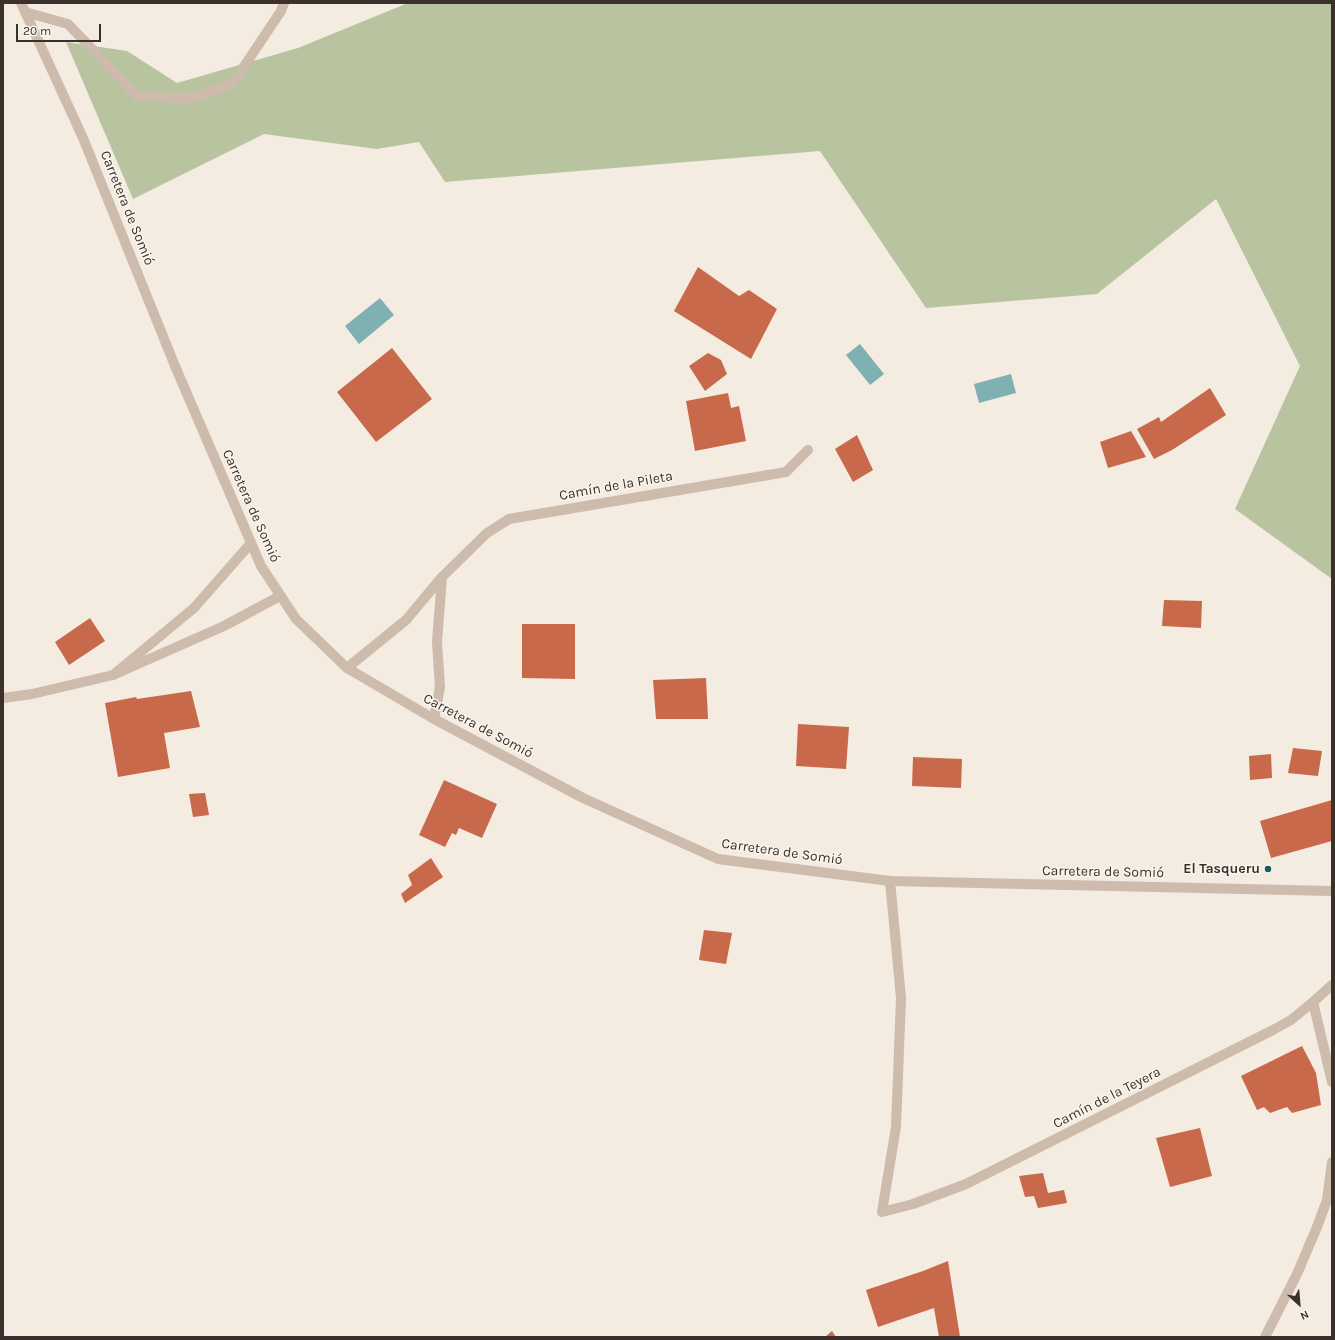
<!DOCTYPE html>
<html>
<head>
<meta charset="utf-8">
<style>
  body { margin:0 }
  #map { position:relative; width:1335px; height:1340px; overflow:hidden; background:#f4ebe1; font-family:Karla,sans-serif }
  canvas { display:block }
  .frame { position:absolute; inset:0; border:4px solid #3b302b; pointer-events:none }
  .north { position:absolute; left:1279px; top:1284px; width:40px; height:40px; -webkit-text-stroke:3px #fbf5ee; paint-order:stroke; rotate:154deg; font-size:11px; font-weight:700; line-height:16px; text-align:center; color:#3b302b }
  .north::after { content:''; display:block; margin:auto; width:14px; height:18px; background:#3b302b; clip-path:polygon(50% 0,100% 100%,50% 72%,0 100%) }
  .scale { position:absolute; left:16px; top:24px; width:85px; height:18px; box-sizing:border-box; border:2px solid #3b302b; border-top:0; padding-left:5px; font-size:12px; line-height:14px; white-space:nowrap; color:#3b302b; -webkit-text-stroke:3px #fbf5ee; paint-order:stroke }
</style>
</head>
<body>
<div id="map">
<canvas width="1335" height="1340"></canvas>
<div class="frame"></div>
<div class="north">N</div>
<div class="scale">20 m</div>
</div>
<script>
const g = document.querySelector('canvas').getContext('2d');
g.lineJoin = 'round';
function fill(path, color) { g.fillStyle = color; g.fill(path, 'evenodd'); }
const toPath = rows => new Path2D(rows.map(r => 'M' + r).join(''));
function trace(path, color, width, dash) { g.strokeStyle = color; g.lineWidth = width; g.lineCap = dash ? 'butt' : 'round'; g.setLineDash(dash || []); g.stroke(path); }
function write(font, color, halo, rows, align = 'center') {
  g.font = font + ' Karla,sans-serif'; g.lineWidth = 3; g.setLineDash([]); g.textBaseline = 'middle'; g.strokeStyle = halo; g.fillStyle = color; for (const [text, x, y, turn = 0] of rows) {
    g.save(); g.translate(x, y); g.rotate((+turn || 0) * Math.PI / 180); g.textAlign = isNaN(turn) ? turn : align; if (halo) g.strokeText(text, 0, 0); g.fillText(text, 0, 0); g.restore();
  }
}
fill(toPath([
  [408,3,1332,3,1332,579,1235,509,1300,366,1216,199,1097,294,926,308,820,151,445,182,419,142,377,149,264,134,133,199,66,42,127,51,177,83,298,48]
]), '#b8c4a0');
fill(toPath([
  [380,298,394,315,359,344,345,326],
  [860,344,884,374,870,385,846,355],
  [1011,374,1016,393,979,403,974,384]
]), '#7fb0b2');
fill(toPath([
  [698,267,739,296,749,290,777,309,751,359,674,311],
  [392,348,432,399,376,442,337,392],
  [708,353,721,360,727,374,705,391,689,366],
  [1210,388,1226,415,1172,450,1154,459,1137,429,1159,417,1161,422],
  [728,393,731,408,739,406,746,441,695,451,686,401],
  [1131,431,1146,457,1108,468,1100,442],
  [857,435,873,470,853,482,835,449],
  [1164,600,1202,601,1201,628,1162,626],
  [90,618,105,641,69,665,55,642],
  [522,624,575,624,575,679,522,678],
  [706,678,708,719,656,719,653,680],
  [191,691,200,727,164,733,170,768,118,777,105,703,136,697,137,699],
  [798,724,849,727,846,769,796,766],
  [1293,748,1322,751,1318,776,1288,773],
  [1271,754,1272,778,1250,780,1249,756],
  [913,757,962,759,961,788,912,786],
  [444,780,497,804,482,838,459,828,456,835,452,833,445,847,419,835],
  [205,793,209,815,193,817,189,794],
  [1332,800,1332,841,1271,858,1260,821],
  [431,858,443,877,405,903,401,894,412,885,408,875],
  [704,930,732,933,726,964,699,960],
  [1302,1046,1316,1073,1321,1105,1292,1113,1287,1107,1270,1113,1264,1107,1257,1110,1241,1076],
  [1200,1128,1212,1176,1170,1187,1156,1138],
  [1043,1173,1048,1193,1064,1190,1067,1203,1038,1208,1034,1196,1025,1197,1019,1176],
  [948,1261,960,1337,939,1337,934,1308,878,1327,866,1290,923,1271],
  [832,1331,836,1337,825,1337]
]), '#c8694b');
trace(toPath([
  [251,543,194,608,113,675,224,626,280,596],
  [882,1212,896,1127,901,998,890,881]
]), '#cdbbac', 10);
trace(toPath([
  [25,12,68,24,138,97,194,98,233,83,281,11,284,3],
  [347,668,406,620,442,577],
  [3,698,32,694,113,675],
  [434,719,440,687,437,642,442,577,487,533,509,519,786,472,808,450],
  [1313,1002,1332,1082],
  [882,1212,913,1204,966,1184,1273,1030,1291,1020,1313,1002,1332,985],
  [1265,1337,1297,1274,1317,1227,1327,1200,1332,1162]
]), '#cdbbac', 10);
trace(toPath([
  [21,3,83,138,175,366,261,566,296,619,347,668,434,719,583,798,718,859,890,881,1332,891]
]), '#cdbbac', 10);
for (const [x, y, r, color] of [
  [1268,869,4,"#1f5a5e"]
]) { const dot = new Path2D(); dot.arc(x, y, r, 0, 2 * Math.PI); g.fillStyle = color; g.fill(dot); trace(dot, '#fbf5ee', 1.5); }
write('14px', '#3b302b', '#fbf5ee', [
  ["Carretera de Somió",127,208,68],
  ["Camín de la Pileta",616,486,-10],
  ["Carretera de Somió",251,506,66],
  ["Carretera de Somió",478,726,28],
  ["Carretera de Somió",782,852,8],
  ["Carretera de Somió",1103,872,1],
  ["Camín de la Teyera",1107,1098,-27]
]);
write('bold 14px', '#3b302b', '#fbf5ee', [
  ["El Tasqueru",1260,869]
], 'right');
</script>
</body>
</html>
